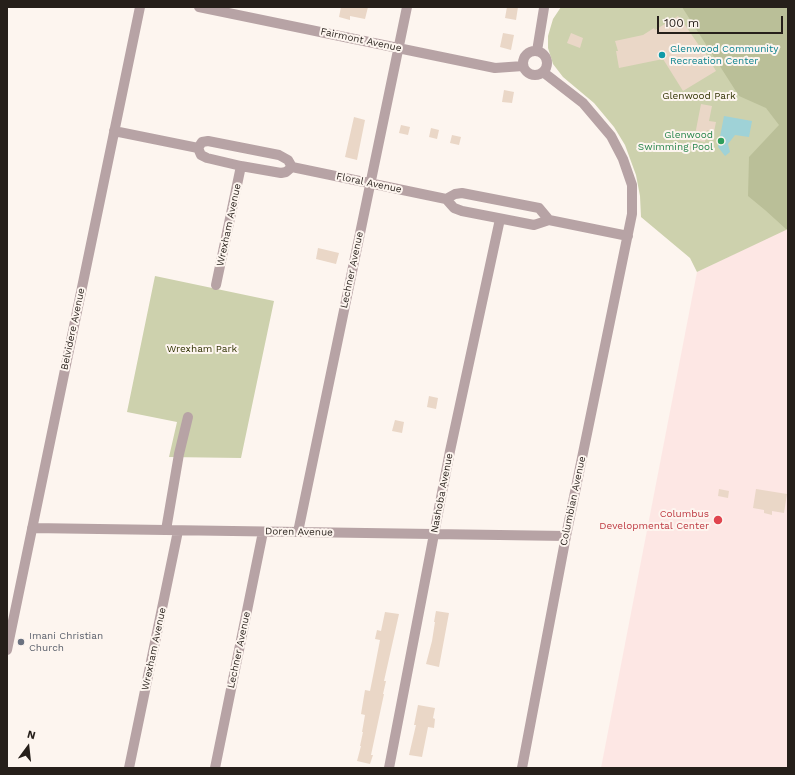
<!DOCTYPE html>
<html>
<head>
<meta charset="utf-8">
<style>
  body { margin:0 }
  #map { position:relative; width:795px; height:775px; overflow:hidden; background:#fdf5ef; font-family:"Work Sans",sans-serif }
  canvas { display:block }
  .frame { position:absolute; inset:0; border:8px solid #261f1a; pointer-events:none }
  .north { position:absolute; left:8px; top:727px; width:40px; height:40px; -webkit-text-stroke:3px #fdf5ef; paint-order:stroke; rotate:15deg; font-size:11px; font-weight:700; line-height:16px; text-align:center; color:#261f1a }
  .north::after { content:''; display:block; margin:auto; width:14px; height:18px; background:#261f1a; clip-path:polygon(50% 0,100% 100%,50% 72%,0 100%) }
  .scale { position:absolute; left:657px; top:16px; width:126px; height:18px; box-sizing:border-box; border:2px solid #261f1a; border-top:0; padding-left:5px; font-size:12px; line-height:14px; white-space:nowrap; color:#261f1a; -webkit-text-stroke:3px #fdf5ef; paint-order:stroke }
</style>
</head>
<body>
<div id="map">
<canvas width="795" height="775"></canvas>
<div class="frame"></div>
<div class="north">N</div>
<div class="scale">100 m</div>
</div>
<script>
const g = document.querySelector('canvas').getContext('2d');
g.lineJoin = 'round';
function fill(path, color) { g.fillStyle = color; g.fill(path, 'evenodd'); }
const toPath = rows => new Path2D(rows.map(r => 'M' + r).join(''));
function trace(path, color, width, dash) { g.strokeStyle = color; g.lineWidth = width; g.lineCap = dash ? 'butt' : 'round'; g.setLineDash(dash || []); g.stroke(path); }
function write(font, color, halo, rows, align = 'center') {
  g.font = font + ' "Work Sans",sans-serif'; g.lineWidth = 4; g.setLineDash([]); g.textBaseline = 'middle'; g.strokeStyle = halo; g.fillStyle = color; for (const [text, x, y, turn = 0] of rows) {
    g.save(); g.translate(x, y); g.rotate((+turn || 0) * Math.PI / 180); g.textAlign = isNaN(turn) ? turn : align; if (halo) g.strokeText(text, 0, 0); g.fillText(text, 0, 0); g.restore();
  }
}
fill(toPath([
  [786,229,788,229,788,768,601,768,697,272]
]), '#fde7e4');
fill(toPath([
  [561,7,788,7,788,229,697,272,690,258,641,217,640,196,636,175,625,145,614,127,594,103,563,77,553,64,548,48,548,36,553,19],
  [155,276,274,301,241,458,169,457,177,422,127,412]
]), '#cdd1ad');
fill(toPath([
  [682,7,788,7,788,229,786,229,765,210,748,196,749,157,779,125,766,108,739,96]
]), '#babf98');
fill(toPath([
  [724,116,752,121,749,137,735,135,728,144,730,152,725,156,718,147]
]), '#9fd2d7');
fill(toPath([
  [341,7,368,7,365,19,350,16,350,20,339,17],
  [507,7,518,7,516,20,505,18],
  [678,16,682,22,683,22,700,47,701,46,716,71,683,91,663,59,619,68,616,51,618,51,615,41,643,35,654,28,655,30],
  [503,33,514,35,511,50,500,47],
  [571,33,583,38,580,48,567,43],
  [504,90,514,92,512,103,502,102],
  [701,104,712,106,709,121,716,122,714,132,707,130,705,142,694,140],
  [354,117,365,120,357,160,345,157],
  [401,125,410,127,408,135,399,133],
  [431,128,439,130,437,139,429,137],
  [452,135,461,137,459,145,450,143],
  [318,248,339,253,336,264,316,259],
  [429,396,438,398,436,409,427,407],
  [395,420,404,422,402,433,392,431],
  [719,489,729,491,728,498,718,496],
  [756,489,787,494,784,513,772,511,772,515,764,513,764,510,753,508],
  [436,611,449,613,439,667,426,664,432,641,435,622,434,622],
  [385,612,399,614,384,681,386,681,383,694,384,694,371,755,373,755,370,764,357,761,361,746,360,746,363,732,362,732,365,715,361,714,365,690,370,691,374,671,380,640,375,639,377,630,381,631],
  [418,705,435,708,433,718,435,719,434,728,428,727,422,757,409,755,416,725,414,725]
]), '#ead7c7');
trace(toPath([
  [199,7,495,68,523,66],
  '523 63a12 12 0 1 1 24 0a12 12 0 1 1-24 0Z',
  [537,51,544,8],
  [114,131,198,148],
  [198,148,202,142,208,141,279,155,288,160,292,167,446,199,454,208,462,211,534,225,549,220,628,236],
  [198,148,201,155,207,158,241,166,281,173,286,172,292,167],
  [446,199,455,194,462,193,539,208,549,220],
  [216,285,241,166],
  [32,528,566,536],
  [166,530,179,454,188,417],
  [298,532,407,7],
  [7,650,140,7],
  [129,768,178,531],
  [215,768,263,532],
  [389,768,450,451,500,219],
  [522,768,566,536,632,214,632,185,623,159,611,136,583,103,543,72]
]), '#b7a3a5', 10);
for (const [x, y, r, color] of [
  [662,55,4,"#0f9aa8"],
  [721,141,4,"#2e9e5b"],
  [718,520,5,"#e0444e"],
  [21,642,4,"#6b7280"]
]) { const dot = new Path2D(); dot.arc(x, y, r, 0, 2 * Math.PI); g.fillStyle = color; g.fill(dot); trace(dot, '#fdf5ef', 1.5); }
write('10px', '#261f1a', '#fdf5ef', [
  ["Fairmont Avenue",361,40,12],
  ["Floral Avenue",369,183,12],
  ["Wrexham Avenue",229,225,-78],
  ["Lechner Avenue",352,270,-78],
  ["Belvidere Avenue",73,329,-78],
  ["Nashoba Avenue",442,493,-79],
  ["Columbian Avenue",573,501,-78],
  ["Doren Avenue",299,532,1],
  ["Wrexham Avenue",154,649,-78],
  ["Lechner Avenue",239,650,-78]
]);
write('10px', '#0d838f', '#fdf5ef', [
  ["Glenwood Community",670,49],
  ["Recreation Center",670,61]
], 'left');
write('10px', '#323404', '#fdf5ef', [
  ["Glenwood Park",699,96],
  ["Wrexham Park",202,349]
]);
write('10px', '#27864d', '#fdf5ef', [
  ["Glenwood",713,135],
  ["Swimming Pool",713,147]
], 'right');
write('10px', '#be3a42', '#fdf5ef', [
  ["Columbus",709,514],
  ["Developmental Center",709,526]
], 'right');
write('10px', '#5b616d', '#fdf5ef', [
  ["Imani Christian",29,636],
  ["Church",29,648]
], 'left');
</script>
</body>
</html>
